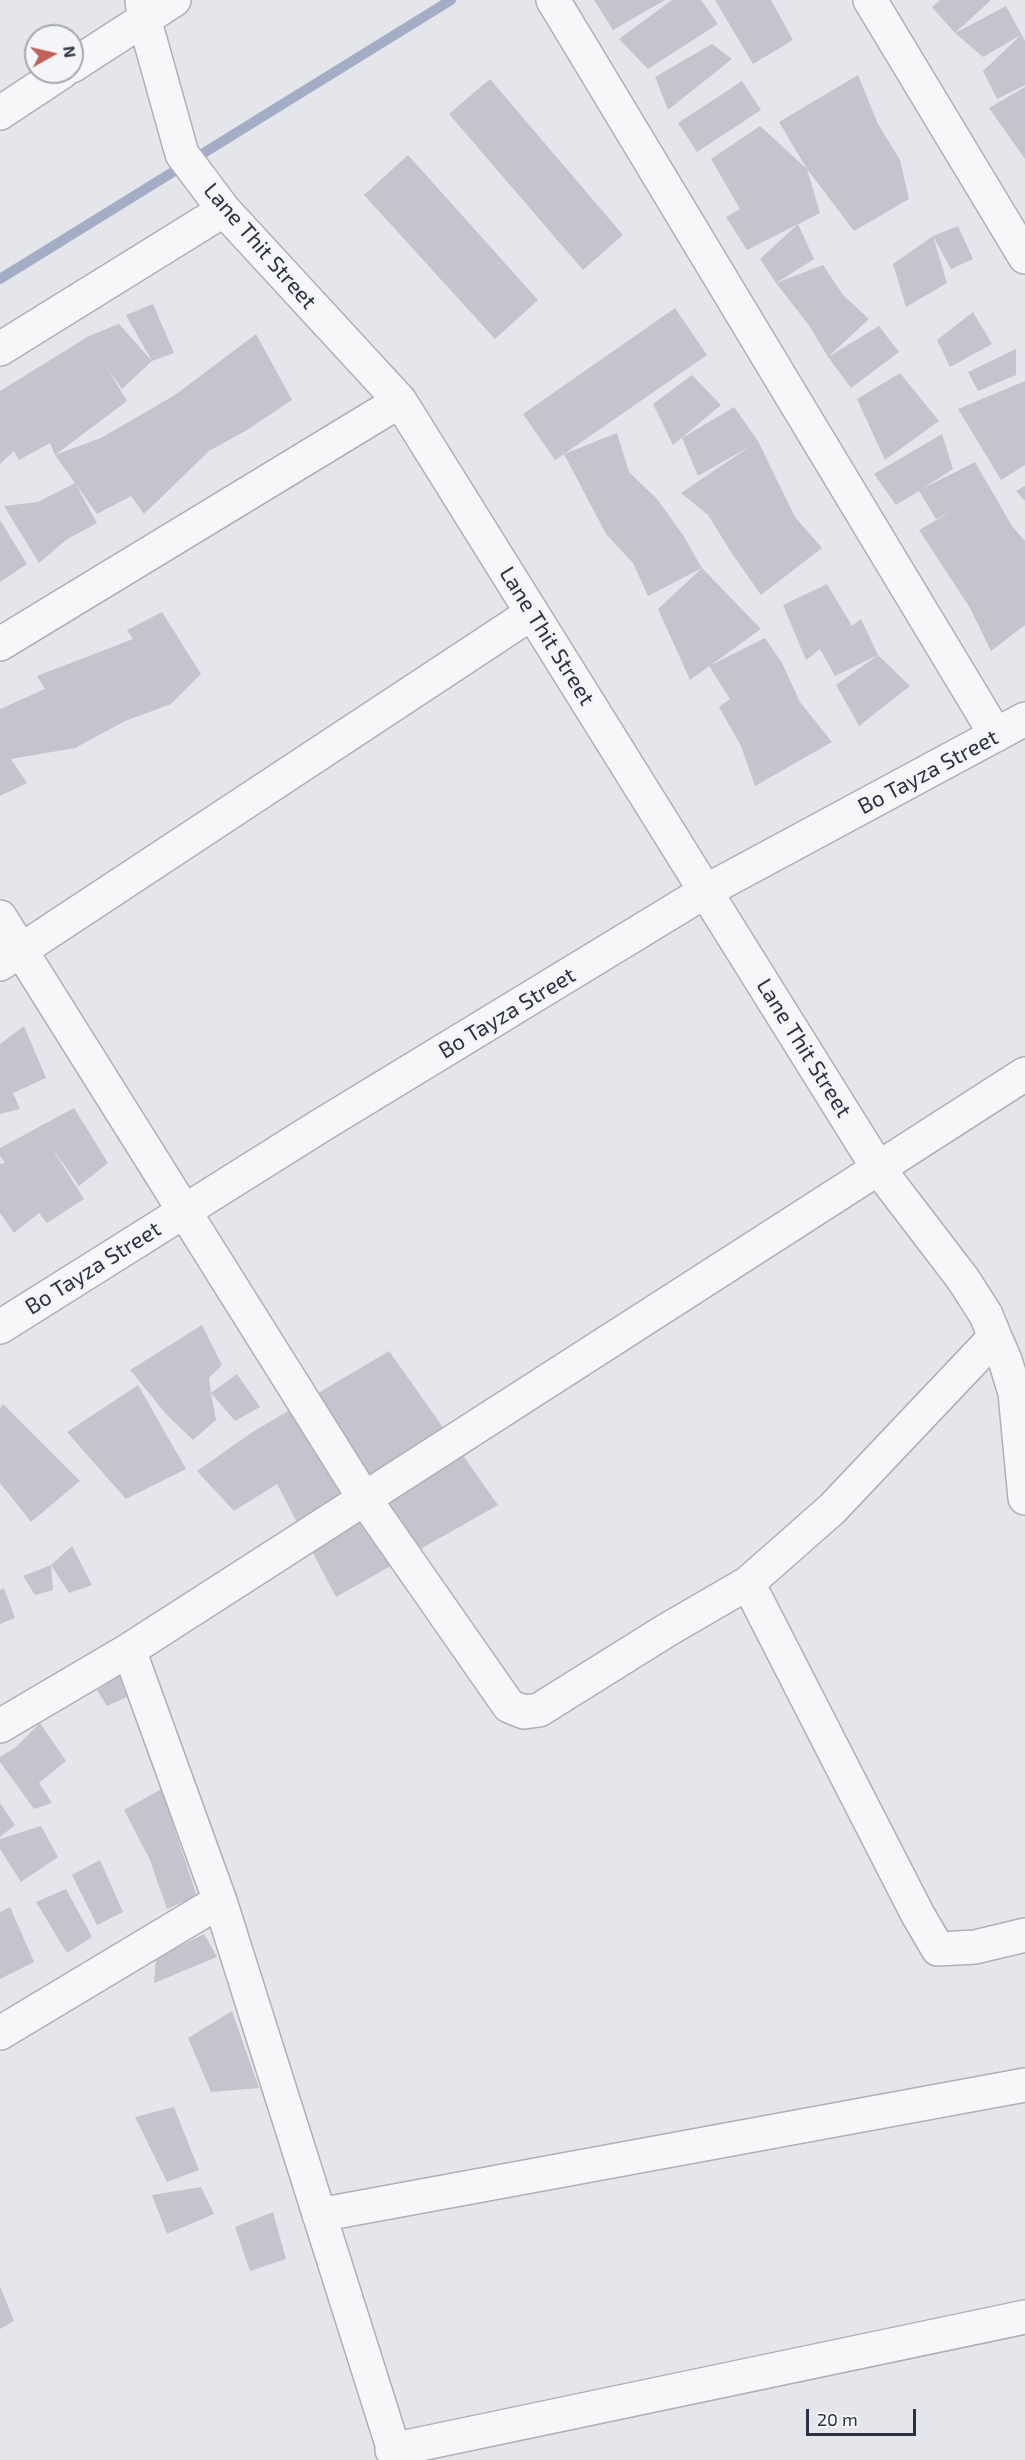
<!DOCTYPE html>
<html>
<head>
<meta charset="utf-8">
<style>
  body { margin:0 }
  #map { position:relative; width:1025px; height:2460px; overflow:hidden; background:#e5e6eb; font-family:"Exo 2",sans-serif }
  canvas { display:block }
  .north { position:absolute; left:24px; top:24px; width:60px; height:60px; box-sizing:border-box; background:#f4f5f8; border:2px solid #a5a7af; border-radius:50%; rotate:82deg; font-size:16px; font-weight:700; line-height:24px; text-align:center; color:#2e3142 }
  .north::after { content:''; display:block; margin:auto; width:21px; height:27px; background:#c0625a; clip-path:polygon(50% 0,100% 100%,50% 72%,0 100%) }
  .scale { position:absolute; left:806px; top:2409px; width:110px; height:27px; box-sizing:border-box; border:3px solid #2e3142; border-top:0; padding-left:8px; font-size:18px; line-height:21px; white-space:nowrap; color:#2e3142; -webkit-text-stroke:4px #f4f5f8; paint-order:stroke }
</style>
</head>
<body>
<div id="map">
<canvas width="1025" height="2460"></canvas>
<div class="north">N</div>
<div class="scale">20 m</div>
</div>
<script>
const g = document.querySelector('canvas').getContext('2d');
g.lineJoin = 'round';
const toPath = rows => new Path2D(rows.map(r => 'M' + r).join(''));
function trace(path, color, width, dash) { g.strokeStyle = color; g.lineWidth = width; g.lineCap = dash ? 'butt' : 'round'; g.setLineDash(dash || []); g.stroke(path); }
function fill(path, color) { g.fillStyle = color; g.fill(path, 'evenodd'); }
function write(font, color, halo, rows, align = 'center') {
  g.font = font + ' "Exo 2",sans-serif'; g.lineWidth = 5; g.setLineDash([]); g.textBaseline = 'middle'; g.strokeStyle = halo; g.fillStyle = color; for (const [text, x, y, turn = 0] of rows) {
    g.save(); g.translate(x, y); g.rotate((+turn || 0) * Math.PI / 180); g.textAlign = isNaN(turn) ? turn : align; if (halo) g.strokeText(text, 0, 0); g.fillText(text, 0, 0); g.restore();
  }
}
trace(toPath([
  [0,279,451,0]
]), '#a4adc6', 10);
fill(toPath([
  [594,0,665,0,613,30],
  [672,0,701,0,718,24,648,69,619,39],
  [715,0,771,0,793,40,753,64],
  [940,0,991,0,955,33,932,7],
  [1006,6,1025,41,1025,85,997,99,983,71,1021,35,983,57,955,33],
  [712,44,732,59,668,110,655,77],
  [858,75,878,124,900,160,909,199,854,231,807,169,779,122],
  [490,79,623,235,583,270,449,114],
  [742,81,761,110,697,152,678,123],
  [1025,87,1025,159,989,108],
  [760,126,807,169,820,213,747,250,726,217,740,209,711,159],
  [408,155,538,300,495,339,364,195],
  [798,224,814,259,776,283,760,259],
  [958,226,973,259,951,269,933,236,947,283,906,307,893,264,933,236],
  [823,265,843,295,869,319,828,357,808,324,776,283],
  [153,304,174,353,152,361,126,315],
  [675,308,707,355,564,454,617,433,629,472,657,499,683,535,702,568,648,596,633,563,606,534,564,454,555,460,523,414],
  [973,312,992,344,950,367,937,340],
  [119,324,152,361,122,389,107,368,127,401,55,455,101,438,175,395,256,334,292,400,247,430,209,451,144,514,131,496,97,514,55,455,50,443,19,460,14,451,0,464,0,391,89,336],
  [879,326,899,352,851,388,828,357],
  [1016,349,1016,375,978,391,968,372],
  [900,373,939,421,885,460,857,399],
  [692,375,721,405,673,445,653,404],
  [1025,381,1025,465,1001,480,958,409],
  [734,407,758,441,795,517,822,548,761,595,731,552,708,515,681,493,752,445,698,476,682,438],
  [942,434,953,469,922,489,975,462,1012,526,1025,541,1025,625,991,651,970,608,919,530,952,511,936,519,919,491,896,505,874,474],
  [75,483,97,523,66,540,39,563,4,506,38,502],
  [1025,486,1025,501,1016,491],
  [0,520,27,564,0,582],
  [702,568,761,629,690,680,658,609],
  [827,584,852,626,861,619,878,655,835,676,820,649,806,660,783,605],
  [162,612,201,674,171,704,125,721,75,748,11,759,27,783,0,796,0,709,45,689,37,676,133,639,127,630],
  [765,638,782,663,800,702,832,742,755,786,741,746,719,707,730,699,709,666],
  [878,655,910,686,859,726,836,685],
  [24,1026,46,1078,13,1093,20,1109,0,1114,0,1044],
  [74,1108,108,1163,79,1186,50,1145,84,1199,47,1223,39,1213,14,1233,0,1213,0,1164,5,1163,0,1156,0,1148],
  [202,1325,222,1365,209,1378,211,1393,237,1374,260,1407,235,1421,211,1393,216,1420,193,1440,167,1415,130,1370],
  [389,1351,498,1505,336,1597,277,1484,234,1511,197,1471,251,1433],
  [138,1385,186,1469,126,1499,67,1432],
  [3,1404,80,1481,31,1522,0,1483,0,1409],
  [72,1546,92,1585,69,1593,51,1565],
  [51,1565,53,1590,35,1595,23,1576],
  [4,1588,15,1618,0,1624,0,1590],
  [119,1676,127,1697,107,1706,97,1690],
  [40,1723,66,1761,39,1783,52,1803,34,1809,0,1762,0,1757,16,1747],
  [165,1787,172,1822,197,1896,167,1909,150,1860,124,1810],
  [0,1803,15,1825,0,1837],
  [41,1826,58,1857,21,1882,0,1849,0,1839],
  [100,1860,123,1912,97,1925,72,1875],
  [66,1889,92,1937,67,1953,36,1902],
  [10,1907,34,1962,0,1979,0,1912],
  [204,1934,217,1957,154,1983,156,1958],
  [232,2011,259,2088,211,2092,188,2038],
  [174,2107,199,2170,167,2182,135,2117],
  [201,2187,214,2214,167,2234,152,2195],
  [273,2212,286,2259,250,2271,235,2227],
  [0,2286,14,2321,0,2329]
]), '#c3c4cd');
const minor = toPath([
  [553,0,996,735],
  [870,0,1025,257],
  [72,66,174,0],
  [0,113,62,72],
  [0,349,224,210],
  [0,644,400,401],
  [0,917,364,1498,509,1706,524,1712,539,1710,667,1630,748,1583,832,1509,995,1337,986,1315,963,1279,878,1168,400,401,224,210,182,154,144,18,142,0],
  [0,964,532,613],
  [0,1327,320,1126,706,891,1025,719],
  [995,1337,1005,1360,1015,1393,1025,1498],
  [748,1583,918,1915,938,1949,975,1947,1025,1935],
  [129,1650,220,1901,397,2460],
  [0,1726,129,1650,1025,1074],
  [0,2033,220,1901],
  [319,2215,1025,2085],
  [392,2450,1025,2317]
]);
trace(minor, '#aeb0b8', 36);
trace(minor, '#f7f7f9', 33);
write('22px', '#2e3142', '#f4f5f8', [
  ["Lane Thit Street",260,246,49],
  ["Lane Thit Street",547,636,58],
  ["Bo Tayza Street",928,772,-28],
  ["Bo Tayza Street",507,1013,-31],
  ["Lane Thit Street",804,1048,58],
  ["Bo Tayza Street",93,1268,-32]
]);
</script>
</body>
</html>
